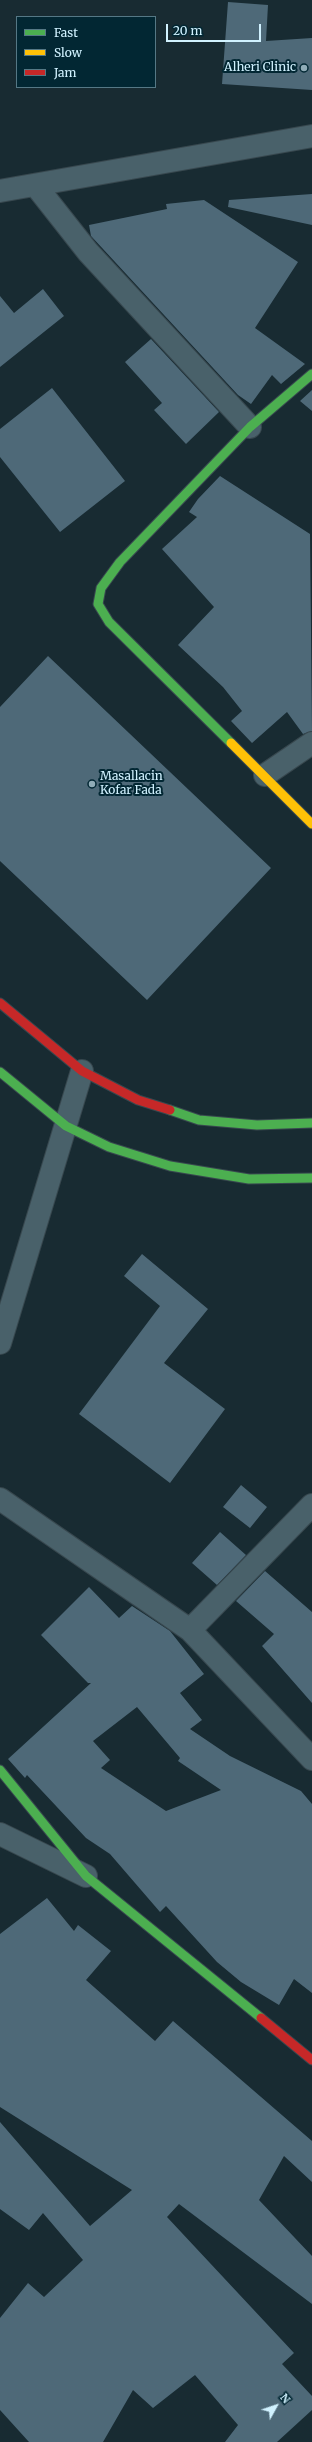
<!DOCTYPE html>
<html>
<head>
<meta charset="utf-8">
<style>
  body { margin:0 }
  #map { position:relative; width:312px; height:2442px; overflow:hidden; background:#182b32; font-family:Merriweather,serif }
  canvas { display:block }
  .legend { position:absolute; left:16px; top:16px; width:140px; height:72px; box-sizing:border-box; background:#022733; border:1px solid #557885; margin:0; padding:5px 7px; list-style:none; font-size:12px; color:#d1f2ff }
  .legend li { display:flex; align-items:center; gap:8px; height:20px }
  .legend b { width:20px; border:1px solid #557885 }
  .north { position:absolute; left:256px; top:2386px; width:40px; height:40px; -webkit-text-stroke:3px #022733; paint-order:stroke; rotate:50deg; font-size:11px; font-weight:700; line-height:16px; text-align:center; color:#d1f2ff }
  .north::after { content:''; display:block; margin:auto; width:14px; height:18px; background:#d1f2ff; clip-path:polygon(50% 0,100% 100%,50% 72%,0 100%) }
  .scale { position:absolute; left:166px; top:24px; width:95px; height:18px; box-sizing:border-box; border:2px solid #d1f2ff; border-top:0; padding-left:5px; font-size:12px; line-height:14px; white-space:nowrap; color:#d1f2ff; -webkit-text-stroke:3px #022733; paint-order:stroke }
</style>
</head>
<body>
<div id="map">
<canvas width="312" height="2442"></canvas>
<ul class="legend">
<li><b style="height:5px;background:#4caf50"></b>Fast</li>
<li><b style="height:5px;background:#ffc107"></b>Slow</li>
<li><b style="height:5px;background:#c62828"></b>Jam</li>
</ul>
<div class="north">N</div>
<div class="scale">20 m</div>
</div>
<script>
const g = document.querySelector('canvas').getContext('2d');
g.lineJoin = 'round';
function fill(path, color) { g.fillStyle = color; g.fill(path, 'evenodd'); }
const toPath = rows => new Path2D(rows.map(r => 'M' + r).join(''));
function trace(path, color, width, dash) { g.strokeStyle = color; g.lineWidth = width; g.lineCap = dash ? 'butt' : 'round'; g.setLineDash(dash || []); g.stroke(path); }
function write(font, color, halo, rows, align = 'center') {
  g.font = font + ' Merriweather,serif'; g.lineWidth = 4; g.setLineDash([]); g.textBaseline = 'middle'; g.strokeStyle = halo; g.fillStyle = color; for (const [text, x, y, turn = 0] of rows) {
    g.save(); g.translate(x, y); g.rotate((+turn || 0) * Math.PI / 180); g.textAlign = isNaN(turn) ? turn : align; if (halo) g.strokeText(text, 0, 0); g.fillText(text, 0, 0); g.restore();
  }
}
fill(toPath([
  [228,2,268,5,266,41,312,38,312,90,222,84],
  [312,194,312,225,228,207,229,200],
  [204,200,298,262,255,328,305,364,281,384,272,375,251,404,238,395,91,236,89,225,167,209,166,204],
  [43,289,64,316,0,367,0,296,14,313],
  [151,339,219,412,186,444,154,410,162,403,125,362],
  [52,388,125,481,60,532,0,457,0,429],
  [312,390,312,411,300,401],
  [220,476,310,534,312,731,303,734,287,712,252,743,231,721,242,711,223,687,178,645,214,607,162,549,197,517,189,512,198,499],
  [48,656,271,868,147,1000,0,861,0,707],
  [142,1254,208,1309,164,1363,225,1409,170,1483,79,1414,160,1306,124,1276],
  [241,1485,267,1507,250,1528,223,1507],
  [220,1532,246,1555,217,1585,192,1563],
  [265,1571,312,1612,312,1703,262,1646,274,1634,236,1601],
  [89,1587,119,1618,132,1606,170,1631,204,1674,180,1693,202,1720,190,1729,230,1756,301,1791,312,1804,312,1993,294,1979,279,2005,241,1982,217,1962,166,1906,160,1912,110,1854,86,1838,27,1775,25,1778,8,1759,91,1683,88,1683,41,1635],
  [137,1707,180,1758,178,1761,221,1790,166,1811,101,1768,110,1760,93,1741],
  [47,1898,74,1931,78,1925,111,1951,86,1980,155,2041,173,2021,312,2141,312,2182,284,2156,259,2200,312,2256,312,2304,179,2204,167,2217,294,2353,282,2364,312,2396,312,2410,277,2442,225,2442,238,2425,195,2375,153,2408,133,2390,103,2442,29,2442,0,2410,0,2318,28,2283,44,2297,83,2260,43,2213,29,2230,0,2209,0,2122,90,2226,132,2190,0,2107,0,1934]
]), '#4e6978');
const street = toPath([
  [36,186,88,252,250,427],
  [0,191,312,136],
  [265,775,312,743],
  [0,1343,82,1071],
  [0,1499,190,1630,312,1759],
  [190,1630,312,1505],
  [0,1834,86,1876]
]);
const fast = toPath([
  [231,743,109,622,98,604,101,588,120,562,250,427,312,374],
  [0,1072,66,1126,109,1147,170,1166,249,1179,312,1178],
  [170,1110,199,1120,257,1125,312,1123],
  [0,1770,86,1876,261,2018]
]);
const slow = toPath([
  [231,743,312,824]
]);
const jam = toPath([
  [0,1003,82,1071,138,1100,170,1110],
  [261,2018,312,2060]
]);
trace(street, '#38484f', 24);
trace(fast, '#38484f', 11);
trace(slow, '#38484f', 11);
trace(jam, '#38484f', 11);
trace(street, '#49616a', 22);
trace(fast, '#4caf50', 9);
trace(slow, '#ffc107', 9);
trace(jam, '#c62828', 9);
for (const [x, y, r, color] of [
  [304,68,4,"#90acb7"],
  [92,784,4,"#90acb7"]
]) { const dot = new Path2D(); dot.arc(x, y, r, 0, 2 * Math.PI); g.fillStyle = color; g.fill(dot); trace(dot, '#022733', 1.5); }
write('12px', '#d1f2ff', '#022733', [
  ["Alheri Clinic",296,68],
  ["Masallacin",100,777,"left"],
  ["Kofar Fada",100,791,"left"]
], 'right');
</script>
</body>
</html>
